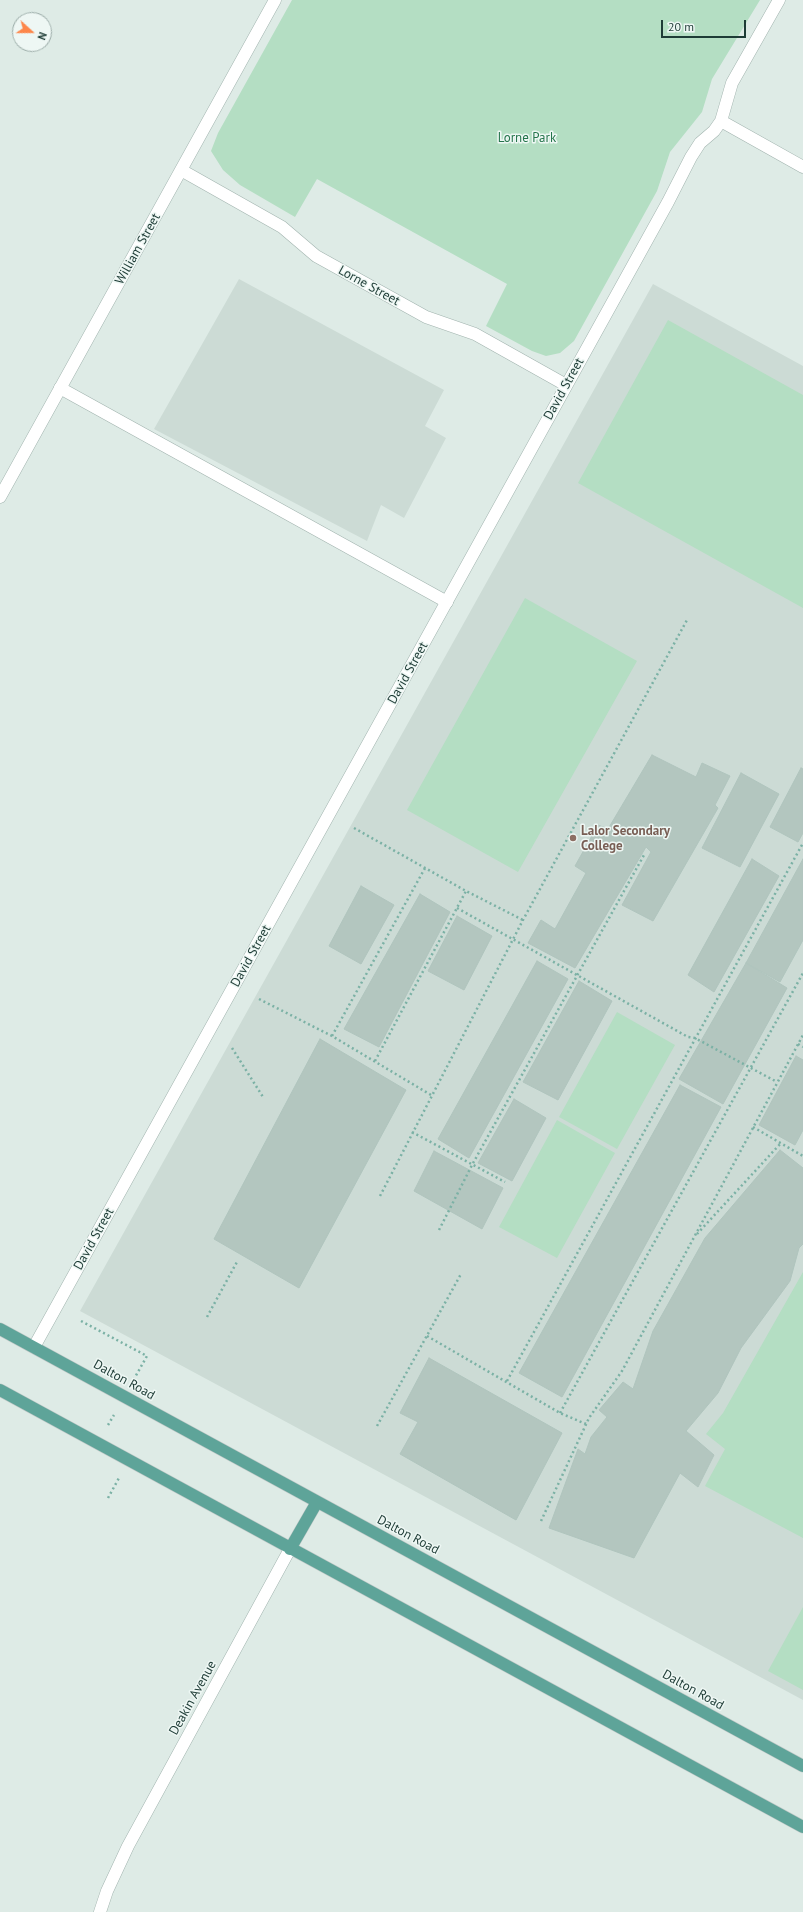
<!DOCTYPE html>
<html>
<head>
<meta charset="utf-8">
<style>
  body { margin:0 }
  #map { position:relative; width:803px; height:1912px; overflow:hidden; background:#deebe6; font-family:"PT Sans",sans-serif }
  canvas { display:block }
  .north { position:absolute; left:12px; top:12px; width:40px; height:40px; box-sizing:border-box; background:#eef7f4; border:1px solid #9baca8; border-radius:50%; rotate:111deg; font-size:11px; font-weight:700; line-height:16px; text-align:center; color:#1e3c36 }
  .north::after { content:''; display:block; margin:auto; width:14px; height:18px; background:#fd864a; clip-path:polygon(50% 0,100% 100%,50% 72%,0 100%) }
  .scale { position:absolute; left:661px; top:20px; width:85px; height:18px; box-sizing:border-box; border:2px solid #1e3c36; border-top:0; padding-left:5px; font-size:12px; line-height:14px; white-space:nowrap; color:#1e3c36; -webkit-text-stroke:3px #eef7f4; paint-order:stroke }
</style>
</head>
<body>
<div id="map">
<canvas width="803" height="1912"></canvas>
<div class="north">N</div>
<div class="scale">20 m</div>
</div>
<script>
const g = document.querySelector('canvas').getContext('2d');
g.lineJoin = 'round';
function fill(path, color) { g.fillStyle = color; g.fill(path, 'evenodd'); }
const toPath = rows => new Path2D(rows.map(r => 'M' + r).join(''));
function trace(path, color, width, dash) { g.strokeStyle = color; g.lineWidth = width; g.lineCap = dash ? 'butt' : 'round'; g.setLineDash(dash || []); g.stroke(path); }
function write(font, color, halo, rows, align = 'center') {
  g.font = font + ' "PT Sans",sans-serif'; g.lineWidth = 3; g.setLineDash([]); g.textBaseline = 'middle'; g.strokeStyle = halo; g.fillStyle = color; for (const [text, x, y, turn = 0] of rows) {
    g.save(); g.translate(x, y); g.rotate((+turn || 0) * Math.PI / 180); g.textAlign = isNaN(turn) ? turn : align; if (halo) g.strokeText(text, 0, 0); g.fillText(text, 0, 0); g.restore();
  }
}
fill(toPath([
  [239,279,444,390,425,426,446,438,404,518,381,505,367,541,154,429],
  [653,284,803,366,803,1700,80,1311]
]), '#ccdbd5');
fill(toPath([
  [292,0,760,0,712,79,702,112,670,152,657,191,574,341,560,353,546,356,532,351,486,326,507,284,317,179,295,217,240,185,223,170,211,151,218,133],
  [668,320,803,395,803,608,578,483],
  [525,598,637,661,518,872,407,810],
  [617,1012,675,1045,617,1149,559,1117],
  [557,1120,615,1153,557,1258,499,1227],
  [803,1272,803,1538,705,1486,725,1449,706,1434,723,1413],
  [803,1607,803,1690,768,1671]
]), '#b4dec3');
const building = toPath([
  [652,755,696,777,702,763,730,776,715,805,718,808,653,921,622,905,651,852,646,847,575,968,528,943,541,920,555,929,586,873,575,866,598,825,608,829,652,755],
  [801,768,803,769,803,833,798,842,770,827,801,768],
  [741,773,779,794,740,867,702,848,741,773],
  [752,859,779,876,714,992,688,975,752,859],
  [803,859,803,940,780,982,746,963,803,859],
  [361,886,394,905,361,964,329,946,361,886],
  [420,894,450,912,379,1047,344,1029,420,894],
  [457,916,492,936,464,990,428,971,457,916],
  [537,961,568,979,469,1158,438,1139,537,961],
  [746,963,787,988,723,1104,679,1079,746,963],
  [579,981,612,1001,558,1100,523,1082,579,981],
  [320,1039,406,1090,299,1288,214,1239,320,1039],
  [796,1056,803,1060,803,1130,795,1145,759,1125,796,1056],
  [680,1085,721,1107,562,1397,519,1373,680,1085],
  [514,1099,546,1118,512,1181,478,1163,514,1099],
  [780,1150,803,1168,803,1244,799,1248,790,1281,741,1348,718,1393,686,1431,714,1455,698,1487,680,1473,634,1558,549,1528,578,1449,585,1454,591,1437,607,1417,599,1410,623,1382,633,1389,653,1331,705,1238,780,1150],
  [434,1151,503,1188,482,1229,414,1191,434,1151],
  [429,1358,562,1433,516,1520,400,1454,418,1422,400,1413,429,1358]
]);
fill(building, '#b3c6bf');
trace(building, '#b0c5be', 1);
const service = toPath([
  [60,388,447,602]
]);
const minor = toPath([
  [721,121,803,167],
  [181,170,282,227,316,256,426,317,475,334,566,385],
  [0,497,275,0],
  [34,1347,668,202,691,157,700,143,714,131,721,121,732,83,779,0],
  [100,1912,107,1891,128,1846,290,1549]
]);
const primary = toPath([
  [0,1329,803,1766],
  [0,1390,803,1827],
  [290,1549,317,1502]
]);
trace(service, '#a1b3ae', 13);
trace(minor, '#a1b3ae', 13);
trace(primary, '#c0c8c7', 13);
trace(toPath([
  [354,828,466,891,523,920],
  [457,908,688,1037,695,1038,777,1082],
  [259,999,332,1036,431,1095],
  [332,1036,425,868],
  [798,1044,803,1047],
  [232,1048,263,1097],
  [375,1061,466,891],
  [753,1127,803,1156],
  [412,1132,505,1182],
  [380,1196,523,920,687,620],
  [439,1230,472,1165,644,855],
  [697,1234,781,1143],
  [207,1317,238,1260],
  [81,1321,147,1356,134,1379],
  [427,1336,560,1413,586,1424],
  [507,1381,803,843],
  [560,1413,803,973],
  [108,1425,114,1415],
  [377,1426,461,1274],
  [108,1498,119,1478],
  [541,1521,589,1418,622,1371,803,1035]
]), '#7bb1a5', 2.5, [2, 3]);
trace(service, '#fff', 12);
trace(minor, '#fff', 12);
trace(primary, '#5ea499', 12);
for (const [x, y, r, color] of [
  [573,838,4,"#8d6e63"]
]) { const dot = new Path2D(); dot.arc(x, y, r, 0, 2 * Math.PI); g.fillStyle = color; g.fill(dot); trace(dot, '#eef7f4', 1.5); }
write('13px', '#25754c', '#eef7f4', [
  ["Lorne Park",527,138]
]);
write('13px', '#1e3c36', '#eef7f4', [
  ["William Street",138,249,-61],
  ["Lorne Street",369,286,29],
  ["David Street",564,389,-61],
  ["David Street",408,673,-61],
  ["David Street",251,956,-61],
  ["David Street",94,1239,-61],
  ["Dalton Road",124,1380,29],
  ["Dalton Road",408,1535,28],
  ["Dalton Road",693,1690,29],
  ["Deakin Avenue",193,1698,-61]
]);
write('bold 13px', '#785e54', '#eef7f4', [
  ["Lalor Secondary",581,831],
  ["College",581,846]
], 'left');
</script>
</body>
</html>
